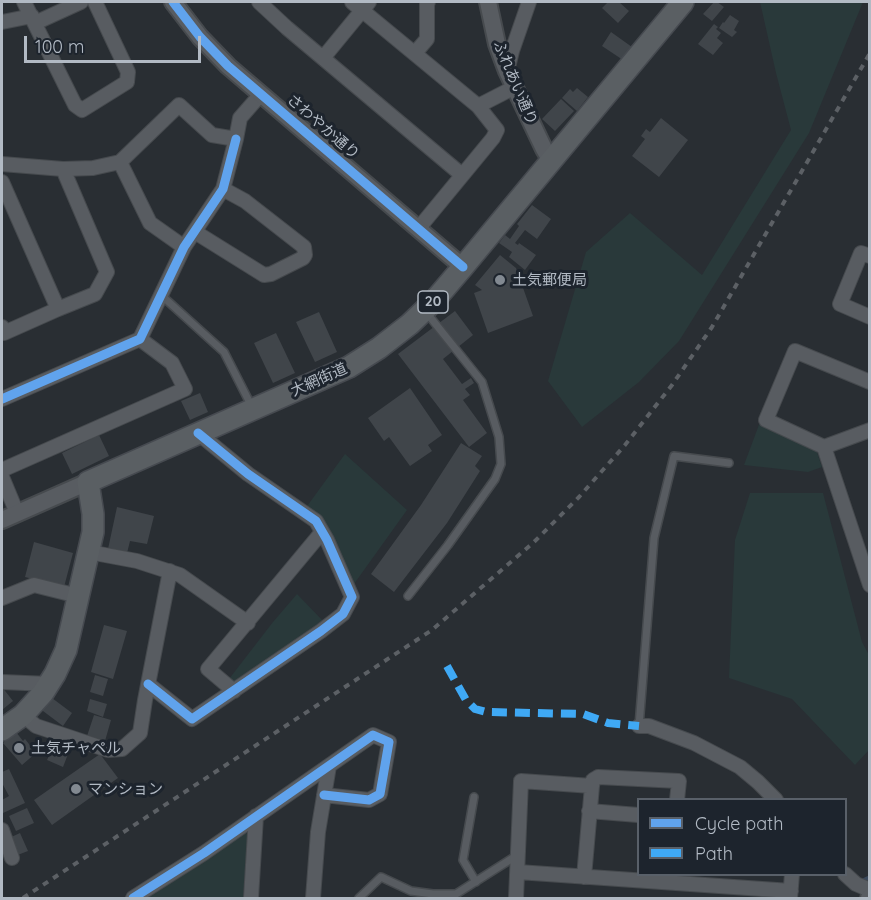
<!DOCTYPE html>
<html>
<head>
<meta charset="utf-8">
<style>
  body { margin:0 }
  #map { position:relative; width:871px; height:900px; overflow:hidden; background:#292e33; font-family:Quicksand,sans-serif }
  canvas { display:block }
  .frame { position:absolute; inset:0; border:3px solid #b2bac4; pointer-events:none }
  .legend { position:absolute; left:637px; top:798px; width:210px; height:78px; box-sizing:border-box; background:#1d242d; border:2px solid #596069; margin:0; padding:8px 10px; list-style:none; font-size:18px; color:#b2bac4 }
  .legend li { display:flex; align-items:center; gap:12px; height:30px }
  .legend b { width:30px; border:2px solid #596069 }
  .scale { position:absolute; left:24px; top:36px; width:177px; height:27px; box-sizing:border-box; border:3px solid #b2bac4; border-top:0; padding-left:8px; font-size:18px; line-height:21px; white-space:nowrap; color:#b2bac4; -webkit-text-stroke:4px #1d242d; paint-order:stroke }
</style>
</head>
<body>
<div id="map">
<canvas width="871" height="900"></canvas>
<div class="frame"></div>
<ul class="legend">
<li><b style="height:8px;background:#60a3ed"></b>Cycle path</li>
<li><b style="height:8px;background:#3fa9f5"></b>Path</li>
</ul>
<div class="scale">100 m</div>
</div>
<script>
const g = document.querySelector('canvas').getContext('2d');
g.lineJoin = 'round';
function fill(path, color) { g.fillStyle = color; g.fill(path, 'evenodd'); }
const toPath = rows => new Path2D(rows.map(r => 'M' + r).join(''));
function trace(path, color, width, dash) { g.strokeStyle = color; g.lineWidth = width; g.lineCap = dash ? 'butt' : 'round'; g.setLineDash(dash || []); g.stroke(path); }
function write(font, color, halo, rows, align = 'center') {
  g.font = font + ' Quicksand,"Noto Sans JP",sans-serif'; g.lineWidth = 6; g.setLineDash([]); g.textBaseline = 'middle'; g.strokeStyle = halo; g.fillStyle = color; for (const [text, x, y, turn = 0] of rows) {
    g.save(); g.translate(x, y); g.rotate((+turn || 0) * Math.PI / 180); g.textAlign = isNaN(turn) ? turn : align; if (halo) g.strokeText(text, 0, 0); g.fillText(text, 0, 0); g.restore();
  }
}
fill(toPath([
  [760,2,863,2,809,133,679,341,639,382,582,427,548,381,586,252,630,213,702,275,791,130,776,73],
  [760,422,815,446,822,467,808,472,744,465],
  [345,454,407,510,354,584,305,509],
  [750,493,823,493,862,642,869,655,869,750,855,765,792,699,729,678,735,540],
  [297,594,323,621,234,682,229,679,273,622],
  [239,830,248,834,243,898,135,898]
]), '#29393a');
trace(toPath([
  [862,881,870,877]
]), '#39485b', 4);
fill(toPath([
  [608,2,619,2,629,11,618,23,602,8],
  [714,2,717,2,724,7,712,21,703,14],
  [730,15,739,21,734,30,737,32,732,37,719,28,723,22,724,23],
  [714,24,718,27,716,29,721,33,717,38,723,43,713,55,698,44],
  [611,32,632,47,623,60,602,46],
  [577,88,588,97,577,111,562,98,570,89,573,92],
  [561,99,574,111,555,131,542,119],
  [661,118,688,140,659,177,632,156,645,139,641,136,646,129,650,132],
  [532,205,551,219,537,239,525,230,515,243,518,245,519,243,536,255,525,270,509,257,512,252,499,243,505,235,510,239,519,226,517,224],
  [500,255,516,268,533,316,488,333,474,293,482,290,475,285],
  [455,311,473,335,443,359,462,384,471,378,474,383,465,389,470,395,463,400,487,433,469,447,398,354],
  [319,312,337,352,315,362,296,322],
  [276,333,295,373,273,383,254,343],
  [410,388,442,435,428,445,432,451,410,466,389,437,384,441,368,418],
  [200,393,208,412,190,420,181,401],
  [99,435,109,456,72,474,62,453],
  [461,443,482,456,475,466,480,471,447,523,394,592,371,574,421,505],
  [117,507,154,516,147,544,130,541,127,553,108,549],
  [34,542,73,553,64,587,25,577],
  [104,625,127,631,113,679,91,672],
  [95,675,108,679,103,696,90,692],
  [2,687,13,701,2,710],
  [48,695,72,713,63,726,39,708],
  [90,699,107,704,103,717,87,711],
  [94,715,111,720,105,741,87,736],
  [16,732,23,741,25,739,36,753,22,765,3,743],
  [60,745,70,749,63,767,47,760,53,747,58,749],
  [100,754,118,778,52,825,34,800],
  [9,769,25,803,3,813,2,809,2,800,9,796,2,783,2,772],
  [27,808,34,823,16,831,9,816],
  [20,833,28,851,15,856,7,839]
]), '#40454a');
const service = toPath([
  [161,295,224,352,252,407],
  [408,596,448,545,495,479,501,464,499,437,482,382,426,312],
  [639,726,654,538,674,456,729,463],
  [474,797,463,860,476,882],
  [359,898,381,877,411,891,433,894,456,894,516,856]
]);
const minor = toPath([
  [24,2,75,105,82,110,127,82,128,72,95,2],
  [259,2,287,28,462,175],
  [352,2,478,106,515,87],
  [2,22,32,16],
  [35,23,81,2],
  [415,53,427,39,427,3,428,2],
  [323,58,369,2],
  [507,71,512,51,529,2],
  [120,162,150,223,184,247],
  [2,164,63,169,93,168,120,162,179,105,212,135,236,139,240,118,261,94],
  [2,182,58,309,4,333,2,327],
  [418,229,493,138,497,130,478,106],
  [195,232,264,275,271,274,303,258,305,255,304,247,245,201,223,189],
  [870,256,861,253,840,304,870,317],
  [58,309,95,294,107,272,63,169],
  [870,382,795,351,766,420,824,447,870,430],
  [2,399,140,339,184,247,223,189,236,139],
  [824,447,870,585],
  [2,470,185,389,172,363,140,339],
  [2,477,17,513],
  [89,552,137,561,180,575,248,623],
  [2,598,34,585,78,596],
  [2,682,49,684],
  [148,684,192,719,321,631,343,614,352,597,327,540,316,521,248,474,198,433],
  [234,691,208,669,322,532],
  [23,715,36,726,108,750,122,749,140,733,145,700,170,571],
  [639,726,649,726,694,743,740,767,758,782,776,800],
  [592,786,593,780,598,777,679,781,677,800],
  [589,811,638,815],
  [2,830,12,858],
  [518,872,791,891],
  [845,874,856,884,870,890],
  [133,898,204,853,373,735,389,742,380,794,369,800,324,795],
  [251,898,256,816],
  [313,898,318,832,329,766],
  [516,898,521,781,592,786,584,877],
  [790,898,792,874]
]);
const tertiary = toPath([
  [173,2,200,37,228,66,463,267],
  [488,2,497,44,507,71,544,149,551,161],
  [2,520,88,482],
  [869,898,870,898]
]);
const primary = toPath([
  [2,730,23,715,43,693,55,674,66,650,93,532,93,514,88,482,349,367,379,348,410,324,434,301,463,267,683,2]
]);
trace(service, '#464a4e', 10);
trace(minor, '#464a4e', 16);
trace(tertiary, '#464a4e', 20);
trace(primary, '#464a50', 24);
trace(service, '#585c61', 7);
trace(minor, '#585c61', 14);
trace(tertiary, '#585c61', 16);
trace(primary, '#5a5f63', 21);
trace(toPath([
  [23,898,432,630,534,542,579,497,625,445,672,385,712,327,870,53]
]), '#5c6065', 4, [6, 6]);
trace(toPath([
  [447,666,466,700,475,709,486,712,583,714,608,723,639,726]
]), '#3fa9f5', 8, [15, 8]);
trace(toPath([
  [173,2,200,37,228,66,463,267],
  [2,399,140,339,184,247,223,189,236,139],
  [148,684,192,719,321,631,343,614,352,597,327,540,316,521,248,474,198,433],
  [133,898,204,853,373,735,389,742,380,794,369,800,324,795]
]), '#60a3ed', 9);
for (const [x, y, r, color] of [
  [500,280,6,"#828991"],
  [19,748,6,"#828991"],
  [76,789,6,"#828991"]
]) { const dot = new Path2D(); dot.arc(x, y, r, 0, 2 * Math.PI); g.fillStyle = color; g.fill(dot); trace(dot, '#1d242d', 2); }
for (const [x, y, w] of [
  [433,302,30]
]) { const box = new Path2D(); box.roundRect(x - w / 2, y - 11, w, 22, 4.5); g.fillStyle = '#1d242d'; g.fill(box); trace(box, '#b2bac4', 1.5); }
write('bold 14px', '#b2bac4', null, [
  ["20",433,302]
]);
write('15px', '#b2bac4', '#1d242d', [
  ["ふれあい通り",515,83,67],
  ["さわやか通り",323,127,41],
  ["大網街道",319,380,-24]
]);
write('15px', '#b2bac4', '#1d242d', [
  ["土気郵便局",512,280],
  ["土気チャペル",31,748],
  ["マンション",88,789]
], 'left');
</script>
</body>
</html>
